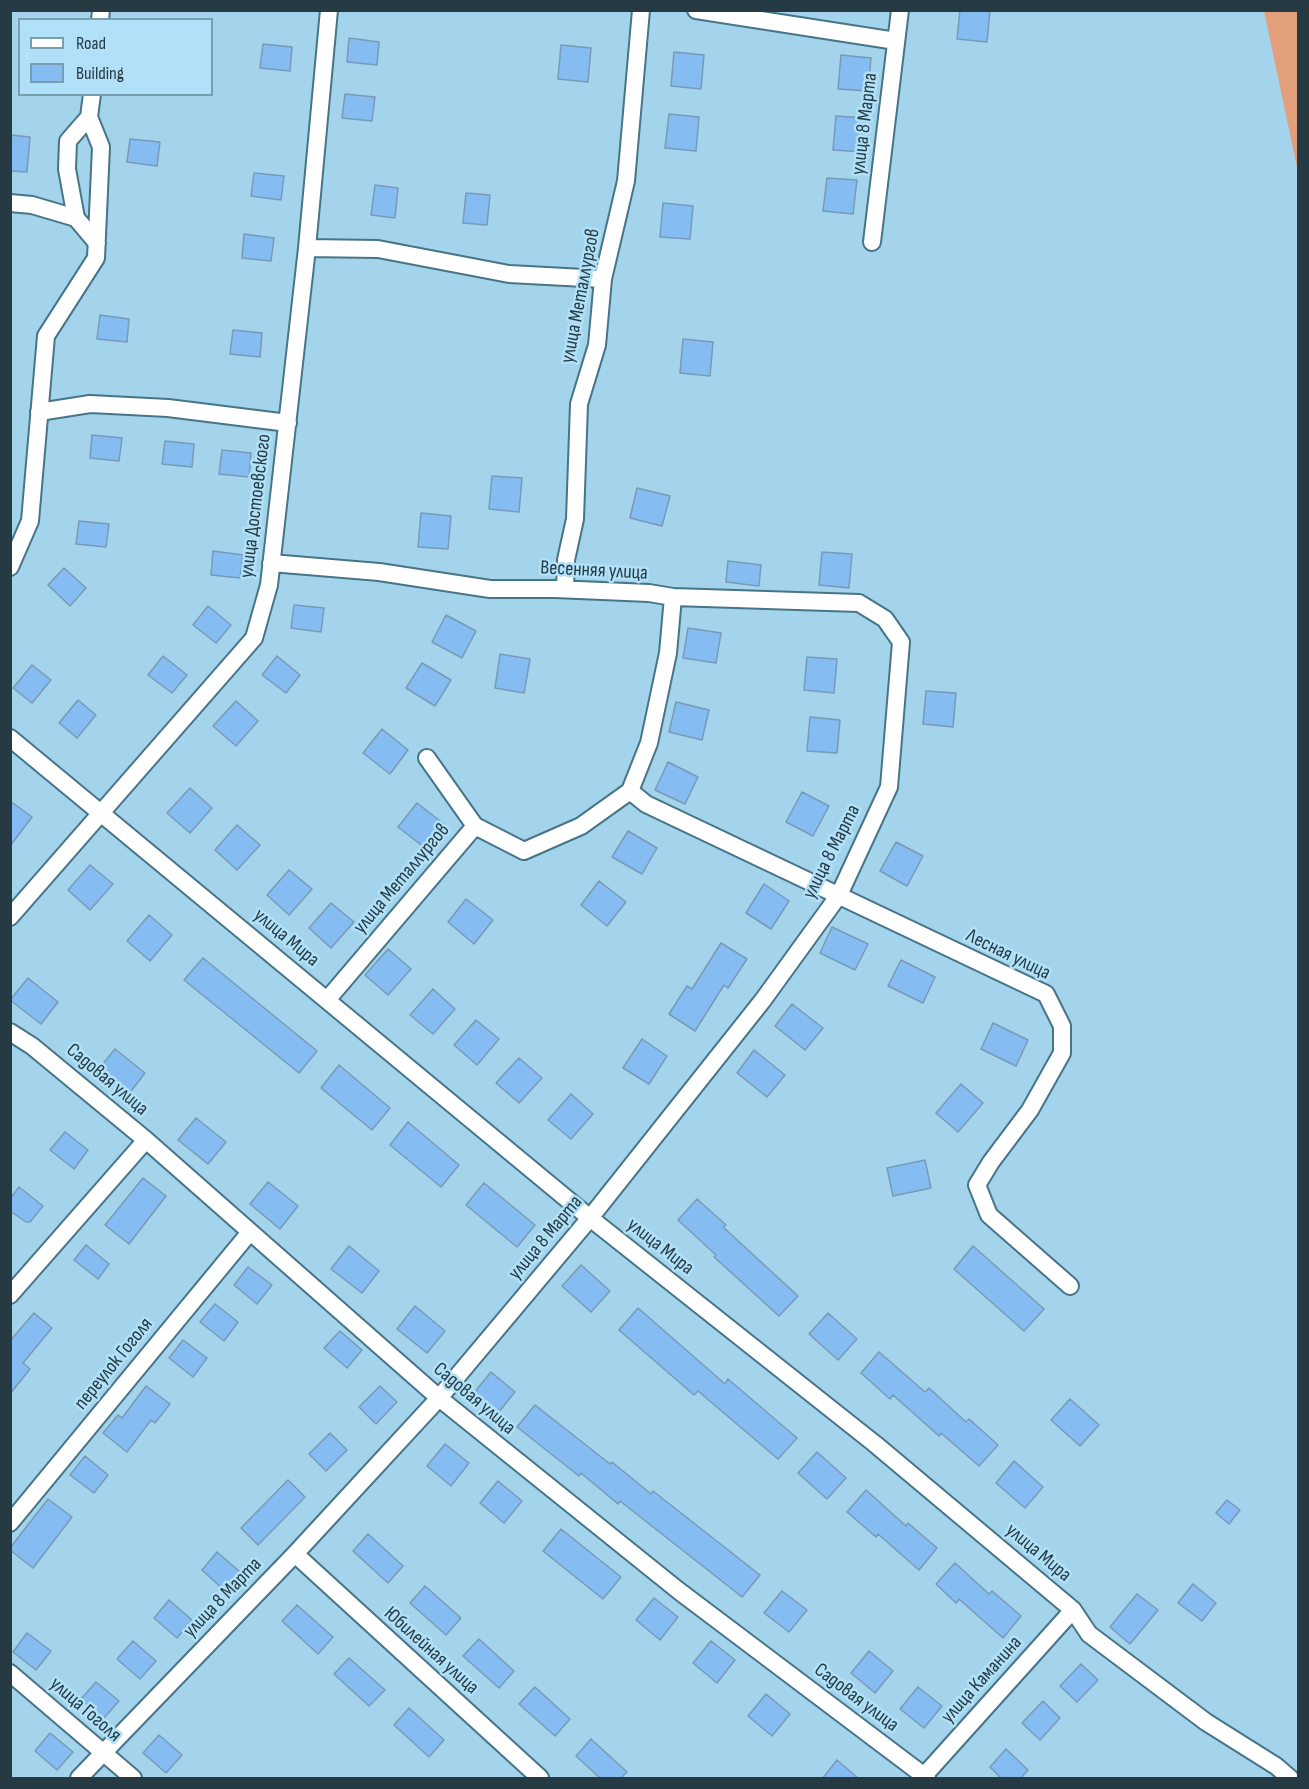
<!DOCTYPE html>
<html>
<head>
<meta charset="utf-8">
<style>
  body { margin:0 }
  #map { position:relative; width:1309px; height:1789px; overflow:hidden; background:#a3d4eb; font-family:"Sofia Sans Condensed",sans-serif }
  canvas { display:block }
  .frame { position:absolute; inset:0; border:12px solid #263a43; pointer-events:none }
  .legend { position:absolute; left:18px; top:18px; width:195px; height:78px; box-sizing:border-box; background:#b0e1f8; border:2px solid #799eb0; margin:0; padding:8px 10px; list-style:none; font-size:18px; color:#263a43 }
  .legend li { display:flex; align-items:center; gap:12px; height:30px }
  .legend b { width:30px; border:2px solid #799eb0 }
</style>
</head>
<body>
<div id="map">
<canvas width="1309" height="1789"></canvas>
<div class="frame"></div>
<ul class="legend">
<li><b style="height:8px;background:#fff"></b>Road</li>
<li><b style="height:16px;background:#85bdf2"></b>Building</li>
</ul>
</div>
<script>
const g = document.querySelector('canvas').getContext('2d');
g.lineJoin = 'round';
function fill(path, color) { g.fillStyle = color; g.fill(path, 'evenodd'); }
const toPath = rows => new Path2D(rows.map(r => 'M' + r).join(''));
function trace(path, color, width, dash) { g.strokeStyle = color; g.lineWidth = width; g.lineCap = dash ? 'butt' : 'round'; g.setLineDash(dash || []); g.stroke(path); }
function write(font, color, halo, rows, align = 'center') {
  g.font = font + ' "Sofia Sans Condensed",sans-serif'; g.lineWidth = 5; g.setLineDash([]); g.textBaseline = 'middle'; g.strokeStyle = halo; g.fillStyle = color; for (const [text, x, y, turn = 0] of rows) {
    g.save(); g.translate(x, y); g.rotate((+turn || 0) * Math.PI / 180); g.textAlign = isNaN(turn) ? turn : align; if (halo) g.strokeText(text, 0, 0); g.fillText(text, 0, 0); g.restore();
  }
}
fill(toPath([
  [1264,11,1298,11,1298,172]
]), '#e39f7c');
const building = toPath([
  [960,10,990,10,987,42,957,39,960,10],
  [349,38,379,42,377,65,347,62,349,38],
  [263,44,292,47,290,71,260,68,263,44],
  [561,45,591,48,588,82,558,79,561,45],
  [674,52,704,55,701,89,671,86,674,52],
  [841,55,871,58,868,91,838,89,841,55],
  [345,94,375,97,372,121,342,118,345,94],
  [669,114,699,117,696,151,665,148,669,114],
  [836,116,866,118,863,152,833,150,836,116],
  [10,135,30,137,27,172,10,171,10,135],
  [130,139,160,142,157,166,127,162,130,139],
  [254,173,284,176,281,200,251,196,254,173],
  [827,178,857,180,853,214,823,211,827,178],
  [375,185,398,188,395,218,371,215,375,185],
  [466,193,490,195,487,225,463,223,466,193],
  [663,203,693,206,690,239,660,237,663,203],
  [244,234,274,238,271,261,242,258,244,234],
  [100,315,129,319,127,342,97,339,100,315],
  [233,330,262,333,260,357,230,354,233,330],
  [683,339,713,342,710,376,680,373,683,339],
  [92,435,122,438,119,461,90,458,92,435],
  [165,441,194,444,192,467,162,464,165,441],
  [222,450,251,453,249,477,219,474,222,450],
  [492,476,522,478,519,512,489,509,492,476],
  [637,488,670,496,662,526,630,518,637,488],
  [421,513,451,516,448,549,418,547,421,513],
  [79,521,109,524,106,547,76,544,79,521],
  [213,551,243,555,240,578,211,575,213,551],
  [822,552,852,554,849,588,819,585,822,552],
  [728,561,761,565,759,586,726,582,728,561],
  [64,568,86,588,70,606,48,585,64,568],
  [294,605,324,608,321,632,291,628,294,605],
  [208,606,231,625,216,643,193,625,208,606],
  [446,615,476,631,462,658,432,642,446,615],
  [688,628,721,633,716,663,683,658,688,628],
  [500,654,530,659,524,693,495,688,500,654],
  [163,656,187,675,172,693,148,675,163,656],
  [277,656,300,675,286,693,262,675,277,656],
  [807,657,837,659,834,693,804,690,807,657],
  [422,663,451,680,435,706,406,688,422,663],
  [32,665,51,680,32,703,13,688,32,665],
  [926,691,956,693,953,727,923,724,926,691],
  [78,700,96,715,77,738,59,723,78,700],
  [236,701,258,721,236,746,213,726,236,701],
  [676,702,709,710,702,740,669,732,676,702],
  [810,717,840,720,837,753,807,751,810,717],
  [382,729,408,750,390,774,363,753,382,729],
  [668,762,698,777,685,804,655,790,668,762],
  [190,788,212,808,190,833,167,813,190,788],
  [802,792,829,806,813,836,786,822,802,792],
  [10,801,32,817,10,846,10,801],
  [417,803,444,824,425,848,398,827,417,803],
  [237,825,260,845,237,870,215,850,237,825],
  [628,831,657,848,642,874,612,857,628,831],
  [896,842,923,856,907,886,880,871,896,842],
  [90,865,113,884,90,910,68,890,90,865],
  [289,870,312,889,289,915,267,895,289,870],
  [599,881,626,902,607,926,581,905,599,881],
  [764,884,789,901,771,929,746,913,764,884],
  [466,899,493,920,474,944,448,922,466,899],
  [331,903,354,922,331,948,309,928,331,903],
  [149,915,172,935,150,961,127,941,149,915],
  [832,927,868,944,855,970,820,953,832,927],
  [721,943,747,959,728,988,724,985,695,1031,669,1014,687,986,692,989,721,943],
  [388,949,411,969,388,995,365,975,388,949],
  [203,958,317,1051,299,1073,184,980,203,958],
  [901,960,935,977,923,1003,888,986,901,960],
  [28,978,58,1002,41,1024,10,1000,28,978],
  [433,989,455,1009,433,1034,410,1015,433,989],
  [792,1004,823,1028,805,1050,775,1026,792,1004],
  [476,1020,499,1039,477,1065,454,1045,476,1020],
  [993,1023,1028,1040,1016,1066,981,1049,993,1023],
  [642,1039,667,1056,649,1084,623,1068,642,1039],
  [115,1049,145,1073,128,1095,97,1071,115,1049],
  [754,1050,785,1075,767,1097,737,1073,754,1050],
  [519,1058,542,1078,519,1103,496,1083,519,1058],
  [339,1065,390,1108,372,1130,321,1088,339,1065],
  [961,1084,983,1103,958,1132,936,1113,961,1084],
  [571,1094,593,1114,571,1139,548,1120,571,1094],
  [196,1118,226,1142,208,1164,178,1140,196,1118],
  [408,1122,459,1165,441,1187,390,1145,408,1122],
  [65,1132,88,1150,74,1169,50,1150,65,1132],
  [925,1160,931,1188,893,1196,887,1168,925,1160],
  [143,1178,166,1196,129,1244,105,1225,143,1178],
  [268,1182,298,1206,280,1229,250,1204,268,1182],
  [484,1183,535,1225,517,1247,466,1205,484,1183],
  [19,1187,43,1206,30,1222,26,1222,10,1211,10,1199,19,1187],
  [697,1199,726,1225,723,1227,798,1296,779,1316,714,1257,716,1255,678,1220,697,1199],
  [86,1245,109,1264,98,1279,74,1260,86,1245],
  [349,1246,379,1271,362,1293,331,1269,349,1246],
  [973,1246,1044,1309,1024,1331,954,1269,973,1246],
  [581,1265,610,1291,591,1312,562,1286,581,1265],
  [248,1267,272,1285,257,1304,234,1285,248,1267],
  [215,1304,238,1322,224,1341,200,1322,215,1304],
  [415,1306,445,1331,427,1353,397,1329,415,1306],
  [638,1308,725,1384,728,1379,797,1438,778,1459,698,1391,694,1395,619,1330,638,1308],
  [34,1313,52,1328,23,1363,30,1369,10,1394,10,1341,34,1313],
  [828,1313,857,1339,838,1360,809,1334,828,1313],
  [340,1331,362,1350,347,1368,324,1348,340,1331],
  [183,1340,207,1358,193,1377,169,1358,183,1340],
  [879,1352,925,1392,929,1388,966,1422,969,1419,998,1445,979,1466,941,1433,939,1436,893,1395,890,1399,861,1373,879,1352],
  [491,1372,515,1392,497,1414,473,1394,491,1372],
  [146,1386,170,1404,155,1423,151,1420,127,1452,103,1433,118,1415,122,1418,146,1386],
  [380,1386,397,1402,376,1424,359,1407,380,1386],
  [1070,1399,1099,1425,1080,1446,1051,1420,1070,1399],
  [535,1405,610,1464,612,1462,651,1494,653,1491,760,1575,742,1597,620,1501,618,1504,581,1473,579,1476,517,1427,535,1405],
  [330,1433,347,1450,326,1471,309,1454,330,1433],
  [445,1444,469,1463,451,1486,427,1466,445,1444],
  [817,1452,846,1478,827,1499,798,1473,817,1452],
  [85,1456,108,1475,94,1493,70,1475,85,1456],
  [1014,1461,1043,1487,1025,1508,996,1483,1014,1461],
  [288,1480,305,1497,258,1545,241,1528,288,1480],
  [498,1481,522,1501,504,1523,480,1503,498,1481],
  [866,1490,906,1526,908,1523,937,1548,919,1570,878,1534,876,1537,847,1512,866,1490],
  [48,1499,72,1517,33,1568,10,1550,10,1548,48,1499],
  [1227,1500,1240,1510,1229,1524,1216,1513,1227,1500],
  [561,1529,621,1577,603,1599,543,1551,561,1529],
  [368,1534,403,1566,388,1583,353,1551,368,1534],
  [217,1552,240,1572,224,1590,202,1570,217,1552],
  [955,1563,989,1594,992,1591,1021,1616,1003,1638,959,1599,956,1603,936,1584,955,1563],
  [1193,1584,1216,1603,1202,1621,1178,1603,1193,1584],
  [425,1586,461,1618,446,1635,410,1603,425,1586],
  [782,1591,807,1610,789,1632,764,1613,782,1591],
  [1137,1594,1158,1610,1130,1644,1110,1627,1137,1594],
  [654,1598,678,1617,660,1640,636,1620,654,1598],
  [169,1600,192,1620,177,1638,154,1618,169,1600],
  [297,1605,333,1637,318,1654,282,1621,297,1605],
  [27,1633,51,1651,36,1670,13,1652,27,1633],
  [479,1639,514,1671,499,1688,463,1656,479,1639],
  [133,1641,156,1661,140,1679,117,1659,133,1641],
  [711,1641,735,1660,717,1683,693,1663,711,1641],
  [869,1651,893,1671,875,1693,851,1673,869,1651],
  [349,1658,385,1690,369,1706,334,1674,349,1658],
  [1081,1664,1098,1680,1077,1702,1060,1686,1081,1664],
  [96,1682,119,1701,103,1719,81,1699,96,1682],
  [535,1687,570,1719,555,1736,519,1704,535,1687],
  [918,1687,942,1706,924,1728,900,1709,918,1687],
  [766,1694,790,1714,772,1736,748,1716,766,1694],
  [1043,1701,1060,1718,1040,1740,1022,1723,1043,1701],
  [409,1708,444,1740,429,1757,394,1725,409,1708],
  [50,1733,73,1752,57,1770,35,1751,50,1733],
  [159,1735,182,1755,166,1773,143,1753,159,1735],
  [591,1739,627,1772,620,1779,601,1779,576,1756,591,1739],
  [1006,1749,1028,1770,1020,1779,1002,1779,990,1767,1006,1749],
  [837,1760,859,1779,822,1779,837,1760]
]);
fill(building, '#85bdf2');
trace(building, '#7899b8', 1.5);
const minor = toPath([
  [696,10,896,41],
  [100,20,101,10],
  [10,203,32,205,76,218,97,243],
  [76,218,67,169,68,141,89,117],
  [872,242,900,10],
  [307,248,378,249,509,274,603,279],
  [39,412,90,404,168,408,288,423],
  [10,567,30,521,46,336,96,258,101,147,89,117,92,94],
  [565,589,566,560,575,519,579,404,597,345,603,279,626,181,641,10],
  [10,738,590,1218,875,1444,1073,1610,1089,1634,1206,1722,1276,1766,1290,1778],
  [427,758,475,826],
  [630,791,646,804,1046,994,1062,1026,1062,1053,1030,1110,991,1162,977,1185,989,1215,1070,1286],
  [10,917,254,638,269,585,307,248,329,10],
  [327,1000,475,826,524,851,581,826,630,791,649,743,668,653,673,597],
  [10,1032,32,1046,146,1140,439,1398,679,1591,927,1778],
  [10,1295,146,1140],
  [10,1523,250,1232],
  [295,1554,540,1778],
  [10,1673,133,1778],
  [79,1778,295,1554,439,1398,590,1218,763,1000,839,895,889,787,901,642,885,619,859,603,673,597,649,593,555,589,490,589,379,572,271,563],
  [922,1778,1073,1610]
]);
trace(minor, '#467489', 20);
trace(minor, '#fff', 16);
write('20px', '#263a43', '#b0e1f8', [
  ["улица 8 Марта",865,124,-83],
  ["улица Металлургов",581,296,-79],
  ["улица Достоевского",256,506,-83],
  ["Весенняя улица",594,571,3],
  ["улица 8 Марта",832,852,-63],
  ["улица Металлургов",402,879,-50],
  ["улица Мира",286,938,40],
  ["Лесная улица",1008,955,26],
  ["Садовая улица",107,1080,40],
  ["улица 8 Марта",546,1238,-50],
  ["улица Мира",660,1247,38],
  ["переулок Гоголя",114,1364,-51],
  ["Садовая улица",474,1399,40],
  ["улица Мира",1038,1553,40],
  ["улица 8 Марта",223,1598,-46],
  ["Юбилейная улица",431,1651,42],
  ["улица Каманина",982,1680,-48],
  ["Садовая улица",856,1698,37],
  ["улица Гоголя",85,1710,41]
]);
</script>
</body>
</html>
